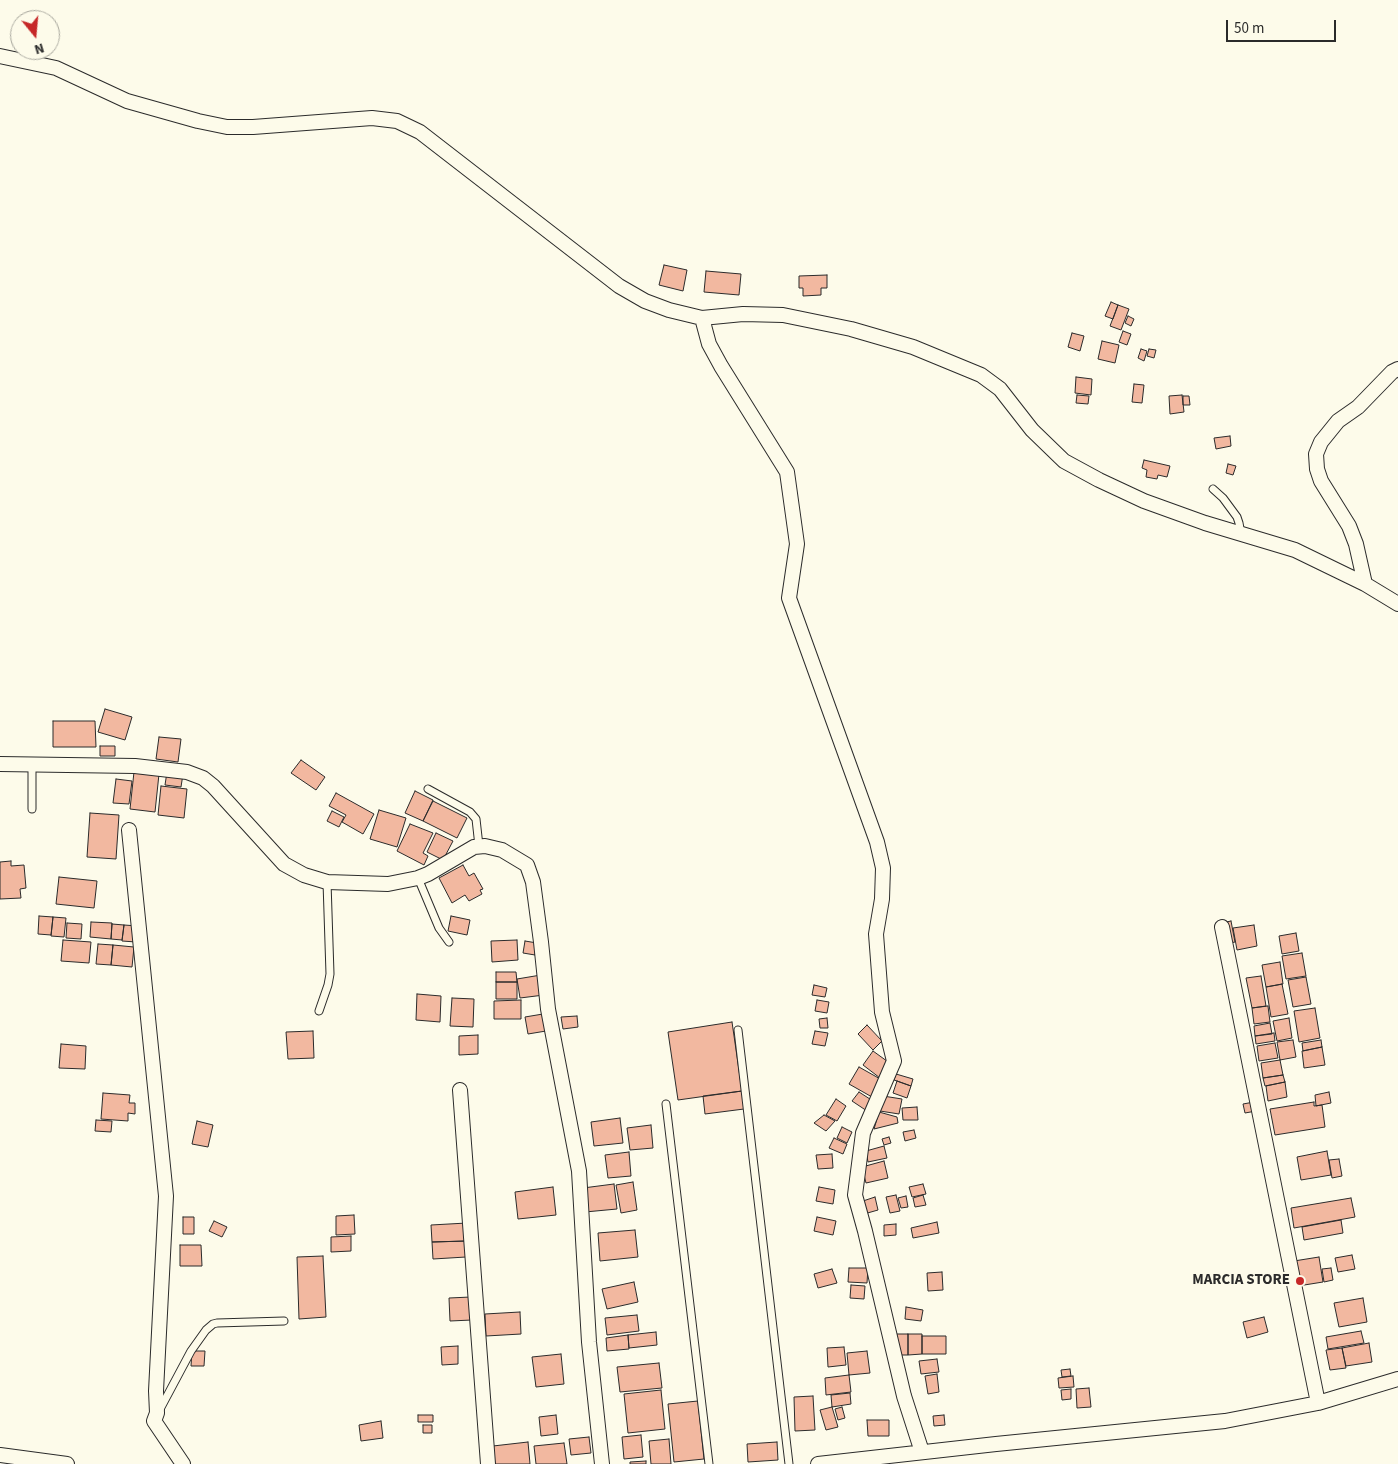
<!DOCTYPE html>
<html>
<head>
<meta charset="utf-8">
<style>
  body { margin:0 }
  #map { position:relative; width:1398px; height:1464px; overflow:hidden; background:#fdfbea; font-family:"Source Sans 3",sans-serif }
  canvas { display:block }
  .north { position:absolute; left:10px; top:10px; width:50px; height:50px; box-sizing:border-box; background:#fdfbea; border:1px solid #a9a89e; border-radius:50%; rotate:163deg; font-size:14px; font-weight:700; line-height:20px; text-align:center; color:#2b2b2b }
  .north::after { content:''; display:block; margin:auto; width:18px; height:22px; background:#c62828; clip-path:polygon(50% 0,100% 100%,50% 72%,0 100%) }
  .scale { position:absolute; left:1226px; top:20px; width:110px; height:22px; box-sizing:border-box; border:2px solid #2b2b2b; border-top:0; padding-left:6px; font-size:15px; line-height:18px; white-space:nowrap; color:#2b2b2b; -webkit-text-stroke:4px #fdfbea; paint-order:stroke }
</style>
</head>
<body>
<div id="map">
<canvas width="1398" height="1464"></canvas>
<div class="north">N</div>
<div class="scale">50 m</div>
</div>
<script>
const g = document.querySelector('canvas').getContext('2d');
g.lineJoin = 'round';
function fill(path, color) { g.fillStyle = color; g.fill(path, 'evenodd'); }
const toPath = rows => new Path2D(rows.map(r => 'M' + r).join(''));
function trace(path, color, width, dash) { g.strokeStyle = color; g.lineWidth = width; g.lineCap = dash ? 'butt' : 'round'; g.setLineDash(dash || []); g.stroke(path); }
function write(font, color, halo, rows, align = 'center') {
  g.font = font + ' "Source Sans 3",sans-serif'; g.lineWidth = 4; g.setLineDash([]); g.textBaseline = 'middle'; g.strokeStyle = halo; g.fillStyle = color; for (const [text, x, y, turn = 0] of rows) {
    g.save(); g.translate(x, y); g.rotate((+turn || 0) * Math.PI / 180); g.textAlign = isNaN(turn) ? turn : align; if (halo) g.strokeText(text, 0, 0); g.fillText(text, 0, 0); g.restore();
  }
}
const building = toPath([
  [664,265,687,270,683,291,659,285,664,265],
  [706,271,741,274,739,295,704,292,706,271],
  [827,275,827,288,821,288,821,295,803,296,803,288,799,288,799,276,827,275],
  [1111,302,1118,305,1113,319,1105,316,1111,302],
  [1118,305,1129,309,1121,330,1110,326,1118,305],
  [1128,316,1134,319,1131,326,1125,323,1128,316],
  [1123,331,1131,334,1127,345,1119,342,1123,331],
  [1072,333,1084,336,1080,351,1068,347,1072,333],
  [1102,341,1119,345,1115,363,1098,359,1102,341],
  [1141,349,1147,351,1144,361,1138,358,1141,349],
  [1149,349,1156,350,1154,358,1147,356,1149,349],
  [1076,377,1092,379,1091,395,1075,393,1076,377],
  [1134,384,1144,385,1142,403,1132,402,1134,384],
  [1077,395,1089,396,1088,404,1076,403,1077,395],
  [1182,395,1184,412,1170,414,1169,396,1182,395],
  [1183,396,1189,396,1190,405,1183,405,1183,396],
  [1230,436,1231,446,1216,449,1214,438,1230,436],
  [1144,460,1170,466,1167,477,1158,475,1157,479,1146,477,1147,470,1142,468,1144,460],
  [1228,464,1236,466,1233,475,1226,473,1228,464],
  [105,709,132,717,125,740,98,732,105,709],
  [53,721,95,721,96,747,53,747,53,721],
  [159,737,181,739,178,762,156,759,159,737],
  [100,746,115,746,115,756,100,756,100,746],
  [301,760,325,777,316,790,291,773,301,760],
  [134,772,159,774,155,812,130,809,134,772],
  [167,772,183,774,181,787,165,785,167,772],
  [116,779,132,781,129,804,113,803,116,779],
  [161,786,187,789,184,818,158,815,161,786],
  [415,791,433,800,423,821,405,813,415,791],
  [336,793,374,814,363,834,342,822,346,815,329,806,336,793],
  [433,801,467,818,457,838,423,821,433,801],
  [379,810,406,818,397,847,370,839,379,810],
  [332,811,344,817,339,827,327,821,332,811],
  [90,813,119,815,116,859,87,857,90,813],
  [410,824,433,833,423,853,428,856,424,865,397,851,410,824],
  [436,833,453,841,443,860,427,852,436,833],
  [11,861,11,866,24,865,26,888,20,889,21,898,0,899,0,862,11,861],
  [463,865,469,876,474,873,483,889,480,890,482,894,469,901,465,895,452,903,439,878,463,865],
  [59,877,97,881,94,908,56,904,59,877],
  [39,916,53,917,51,935,38,934,39,916],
  [451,916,470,920,467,935,448,931,451,916],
  [53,917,66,918,64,937,51,936,53,917],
  [1231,921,1235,942,1226,944,1222,923,1231,921],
  [91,922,112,923,111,939,90,937,91,922],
  [67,923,82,924,81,939,66,938,67,923],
  [112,924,124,925,122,940,111,939,112,924],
  [124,925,138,926,136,942,122,941,124,925],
  [1254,925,1257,946,1237,950,1233,928,1254,925],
  [1296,933,1299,951,1282,954,1279,936,1296,933],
  [63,940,91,942,89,963,61,961,63,940],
  [517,940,518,960,492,962,491,941,517,940],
  [525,941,537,943,535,955,523,953,525,941],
  [98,944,113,945,111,965,96,964,98,944],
  [113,945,134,947,132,967,111,965,113,945],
  [1302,953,1306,976,1286,979,1282,956,1302,953],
  [1280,962,1283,984,1266,987,1262,965,1280,962],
  [496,972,516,972,517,982,496,982,496,972],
  [541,975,544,995,520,998,517,979,541,975],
  [1261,976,1266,1006,1252,1008,1246,978,1261,976],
  [1306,977,1311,1004,1293,1007,1288,980,1306,977],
  [496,982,517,982,517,999,496,999,496,982],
  [1282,984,1288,1014,1271,1017,1266,987,1282,984],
  [814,985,827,988,825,997,812,995,814,985],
  [417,994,441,996,440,1022,416,1020,417,994],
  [452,998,474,999,473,1027,450,1026,452,998],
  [521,1000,521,1019,494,1019,494,1001,521,1000],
  [817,1000,829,1002,827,1013,815,1011,817,1000],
  [1268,1006,1270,1022,1254,1024,1252,1008,1268,1006],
  [1315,1008,1320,1038,1299,1042,1294,1011,1315,1008],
  [543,1014,546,1031,528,1034,525,1017,543,1014],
  [577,1016,578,1027,563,1029,561,1017,577,1016],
  [827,1018,828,1028,820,1028,819,1019,827,1018],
  [1289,1018,1292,1038,1277,1041,1273,1021,1289,1018],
  [732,1022,742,1091,678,1100,668,1032,732,1022],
  [1270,1023,1272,1034,1255,1036,1254,1026,1270,1023],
  [867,1025,882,1041,873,1050,858,1034,867,1025],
  [313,1031,314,1058,288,1059,286,1032,313,1031],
  [815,1031,828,1033,825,1046,812,1044,815,1031],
  [1274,1033,1275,1041,1256,1044,1255,1036,1274,1033],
  [478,1035,478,1054,459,1055,459,1036,478,1035],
  [1293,1040,1296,1057,1280,1060,1277,1042,1293,1040],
  [1321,1040,1322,1047,1303,1051,1302,1043,1321,1040],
  [1275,1043,1278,1058,1259,1061,1257,1046,1275,1043],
  [61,1044,86,1046,85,1069,59,1068,61,1044],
  [1322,1047,1325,1065,1304,1068,1302,1051,1322,1047],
  [873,1051,891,1064,880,1078,863,1065,873,1051],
  [1280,1060,1283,1075,1263,1078,1261,1063,1280,1060],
  [859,1067,882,1080,872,1097,849,1084,859,1067],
  [896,1074,913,1079,911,1086,894,1080,896,1074],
  [1283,1075,1285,1082,1265,1086,1263,1078,1283,1075],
  [897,1081,911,1086,907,1098,893,1093,897,1081],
  [1285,1082,1287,1097,1268,1101,1266,1086,1285,1082],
  [742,1091,744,1109,705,1114,703,1096,742,1091],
  [859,1092,873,1101,867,1111,852,1101,859,1092],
  [1329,1092,1331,1103,1316,1106,1315,1095,1329,1092],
  [103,1093,130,1095,129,1103,135,1103,135,1114,128,1113,128,1121,101,1119,103,1093],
  [883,1096,902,1099,899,1114,880,1111,883,1096],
  [836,1099,846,1106,837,1121,826,1115,836,1099],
  [1254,1102,1256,1111,1245,1113,1243,1104,1254,1102],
  [1314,1102,1314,1106,1322,1105,1325,1127,1275,1135,1270,1109,1314,1102],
  [917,1107,918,1120,903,1120,902,1108,917,1107],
  [879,1112,897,1117,898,1123,874,1129,879,1112],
  [824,1115,835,1121,826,1131,814,1123,824,1115],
  [620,1118,623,1143,594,1146,591,1122,620,1118],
  [96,1120,112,1121,111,1132,95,1131,96,1120],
  [197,1121,213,1125,208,1147,192,1144,197,1121],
  [651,1125,653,1148,630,1150,627,1128,651,1125],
  [842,1127,852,1132,847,1143,837,1138,842,1127],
  [914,1130,916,1138,905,1141,903,1132,914,1130],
  [889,1137,891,1143,884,1145,882,1139,889,1137],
  [834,1138,847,1144,843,1154,829,1148,834,1138],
  [884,1146,887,1158,868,1162,866,1151,884,1146],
  [1327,1151,1331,1175,1301,1180,1297,1157,1327,1151],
  [629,1152,631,1176,608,1178,605,1155,629,1152],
  [832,1154,833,1168,818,1169,816,1155,832,1154],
  [1339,1159,1342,1176,1332,1178,1329,1160,1339,1159],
  [884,1161,888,1178,866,1183,862,1167,884,1161],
  [633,1182,637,1210,621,1213,616,1185,633,1182],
  [614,1184,617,1209,585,1212,583,1188,614,1184],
  [923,1184,926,1194,912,1197,909,1187,923,1184],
  [553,1187,556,1215,518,1219,515,1192,553,1187],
  [819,1187,835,1190,833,1204,816,1201,819,1187],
  [896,1195,900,1211,890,1213,886,1197,896,1195],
  [923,1195,926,1205,915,1207,913,1198,923,1195],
  [906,1196,908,1207,901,1208,898,1198,906,1196],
  [875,1197,878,1210,864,1214,860,1202,875,1197],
  [1351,1198,1355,1217,1294,1228,1291,1208,1351,1198],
  [354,1215,355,1234,336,1235,336,1216,354,1215],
  [183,1217,194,1217,194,1234,183,1234,183,1217],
  [817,1217,836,1221,833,1235,814,1231,817,1217],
  [1341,1220,1343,1233,1304,1240,1302,1227,1341,1220],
  [214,1221,227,1227,222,1237,209,1231,214,1221],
  [937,1222,939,1233,913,1238,911,1228,937,1222],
  [467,1223,468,1241,432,1242,431,1225,467,1223],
  [896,1224,896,1235,884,1236,884,1225,896,1224],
  [635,1230,638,1257,600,1261,598,1233,635,1230],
  [351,1236,351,1251,331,1252,331,1237,351,1236],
  [465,1241,466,1257,433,1259,432,1242,465,1241],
  [180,1245,201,1245,202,1266,180,1266,180,1245],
  [1352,1255,1355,1269,1338,1272,1335,1258,1352,1255],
  [323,1256,326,1317,299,1319,297,1257,323,1256],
  [1319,1257,1323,1282,1298,1286,1294,1261,1319,1257],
  [849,1268,868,1268,867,1283,848,1282,849,1268],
  [1331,1268,1333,1280,1324,1282,1322,1269,1331,1268],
  [832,1269,837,1283,818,1288,814,1274,832,1269],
  [942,1272,943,1290,928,1291,927,1273,942,1272],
  [634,1282,638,1302,607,1309,602,1289,634,1282],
  [851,1285,865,1286,864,1299,850,1298,851,1285],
  [471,1297,472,1320,450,1321,449,1298,471,1297],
  [1363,1298,1367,1322,1339,1327,1334,1303,1363,1298],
  [906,1307,923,1310,921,1321,905,1319,906,1307],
  [520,1312,521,1334,486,1336,485,1314,520,1312],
  [637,1315,639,1331,607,1335,605,1318,637,1315],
  [1264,1317,1268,1332,1247,1338,1243,1322,1264,1317],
  [1361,1331,1364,1343,1328,1349,1326,1337,1361,1331],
  [656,1332,657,1345,629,1348,628,1335,656,1332],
  [895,1334,908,1334,908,1355,895,1355,895,1334],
  [908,1334,922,1334,922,1354,908,1355,908,1334],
  [628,1335,629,1349,607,1351,606,1338,628,1335],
  [922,1336,946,1336,946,1354,922,1354,922,1336],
  [1369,1343,1372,1362,1346,1366,1342,1348,1369,1343],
  [458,1346,458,1364,442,1365,441,1347,458,1346],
  [844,1347,846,1365,828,1367,827,1348,844,1347],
  [1342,1348,1346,1368,1330,1370,1326,1350,1342,1348],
  [192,1351,205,1351,204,1366,191,1366,192,1351],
  [867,1351,870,1373,849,1375,847,1353,867,1351],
  [561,1354,564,1384,536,1387,532,1357,561,1354],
  [937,1359,939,1372,921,1374,919,1361,937,1359],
  [659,1363,662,1388,620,1392,617,1367,659,1363],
  [1070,1369,1071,1376,1062,1377,1061,1370,1070,1369],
  [937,1374,939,1392,928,1394,925,1376,937,1374],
  [849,1375,851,1392,826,1395,825,1378,849,1375],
  [1073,1376,1074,1387,1059,1388,1058,1378,1073,1376],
  [1089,1388,1091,1407,1077,1408,1076,1389,1089,1388],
  [1071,1389,1071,1399,1062,1400,1061,1390,1071,1389],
  [661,1390,665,1429,628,1433,624,1394,661,1390],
  [850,1393,851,1404,832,1407,831,1395,850,1393],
  [813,1396,815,1430,795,1431,794,1397,813,1396],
  [698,1401,704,1459,674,1462,668,1404,698,1401],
  [832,1407,838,1427,826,1430,820,1410,832,1407],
  [842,1407,845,1418,838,1420,835,1409,842,1407],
  [418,1415,433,1415,433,1422,418,1422,418,1415],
  [556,1415,558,1434,541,1436,539,1417,556,1415],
  [944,1415,945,1425,934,1426,933,1416,944,1415],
  [867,1420,889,1420,889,1436,868,1436,867,1420],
  [381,1421,383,1438,361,1441,359,1425,381,1421],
  [423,1425,432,1425,432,1433,423,1433,423,1425],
  [641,1435,643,1457,624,1459,622,1437,641,1435],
  [589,1437,591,1453,571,1455,569,1439,589,1437],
  [669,1439,671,1464,651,1464,649,1441,669,1439],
  [528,1442,530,1464,495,1464,493,1446,528,1442],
  [777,1442,778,1460,748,1462,747,1444,777,1442],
  [564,1443,567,1464,536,1464,534,1446,564,1443],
  [646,1461,646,1464,630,1464,630,1462,646,1461]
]);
fill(building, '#f2b8a0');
trace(building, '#2b2b2b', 1);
const lane = toPath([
  [1213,489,1223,498,1237,517,1239,523,1241,534],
  [32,764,32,809],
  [428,789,470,812,476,819,479,846],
  [418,878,439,928,449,942],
  [319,1011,328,985,330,974,327,882],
  [738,1030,789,1464],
  [666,1104,709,1464],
  [159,1411,191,1351,206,1330,213,1324,217,1323,284,1321]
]);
const street = toPath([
  [0,56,56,68,127,101,198,121,227,127,253,127,372,118,397,121,420,132,619,286,645,301,669,310,702,318,743,314,783,315,851,329,913,347,981,375,1000,389,1032,430,1064,461,1099,480,1144,501,1205,523,1295,550,1365,584,1398,604],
  [702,318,709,344,721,366,787,472,797,544,789,598,877,842,883,868,882,899,876,934,882,1012,894,1061,863,1133,855,1195,865,1231,904,1396,922,1452],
  [1365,584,1356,544,1349,526,1321,481,1317,469,1316,454,1321,442,1338,421,1358,407,1392,372,1398,369],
  [0,764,135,766,187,772,203,778,213,786,284,864,304,875,327,882,388,884,418,878,428,874,474,847,485,846,502,850,527,865,533,882,541,942,548,1009,579,1171,589,1342,602,1464],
  [129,830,166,1196,156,1391,157,1413,154,1421,183,1464],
  [1222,927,1318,1403],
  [460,1090,488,1464],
  [0,1455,67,1464],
  [818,1464,996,1444,1225,1421,1318,1403,1398,1379]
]);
trace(lane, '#2b2b2b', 9);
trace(street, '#2b2b2b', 16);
trace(lane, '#fdfbea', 7);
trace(street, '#fdfbea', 14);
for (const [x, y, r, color] of [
  [1300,1281,5,"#c62828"]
]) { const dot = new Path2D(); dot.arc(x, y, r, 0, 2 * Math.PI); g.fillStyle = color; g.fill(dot); trace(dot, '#fdfbea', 2); }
write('bold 15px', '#2b2b2b', '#fdfbea', [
  ["MARCIA STORE",1290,1281]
], 'right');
</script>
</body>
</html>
